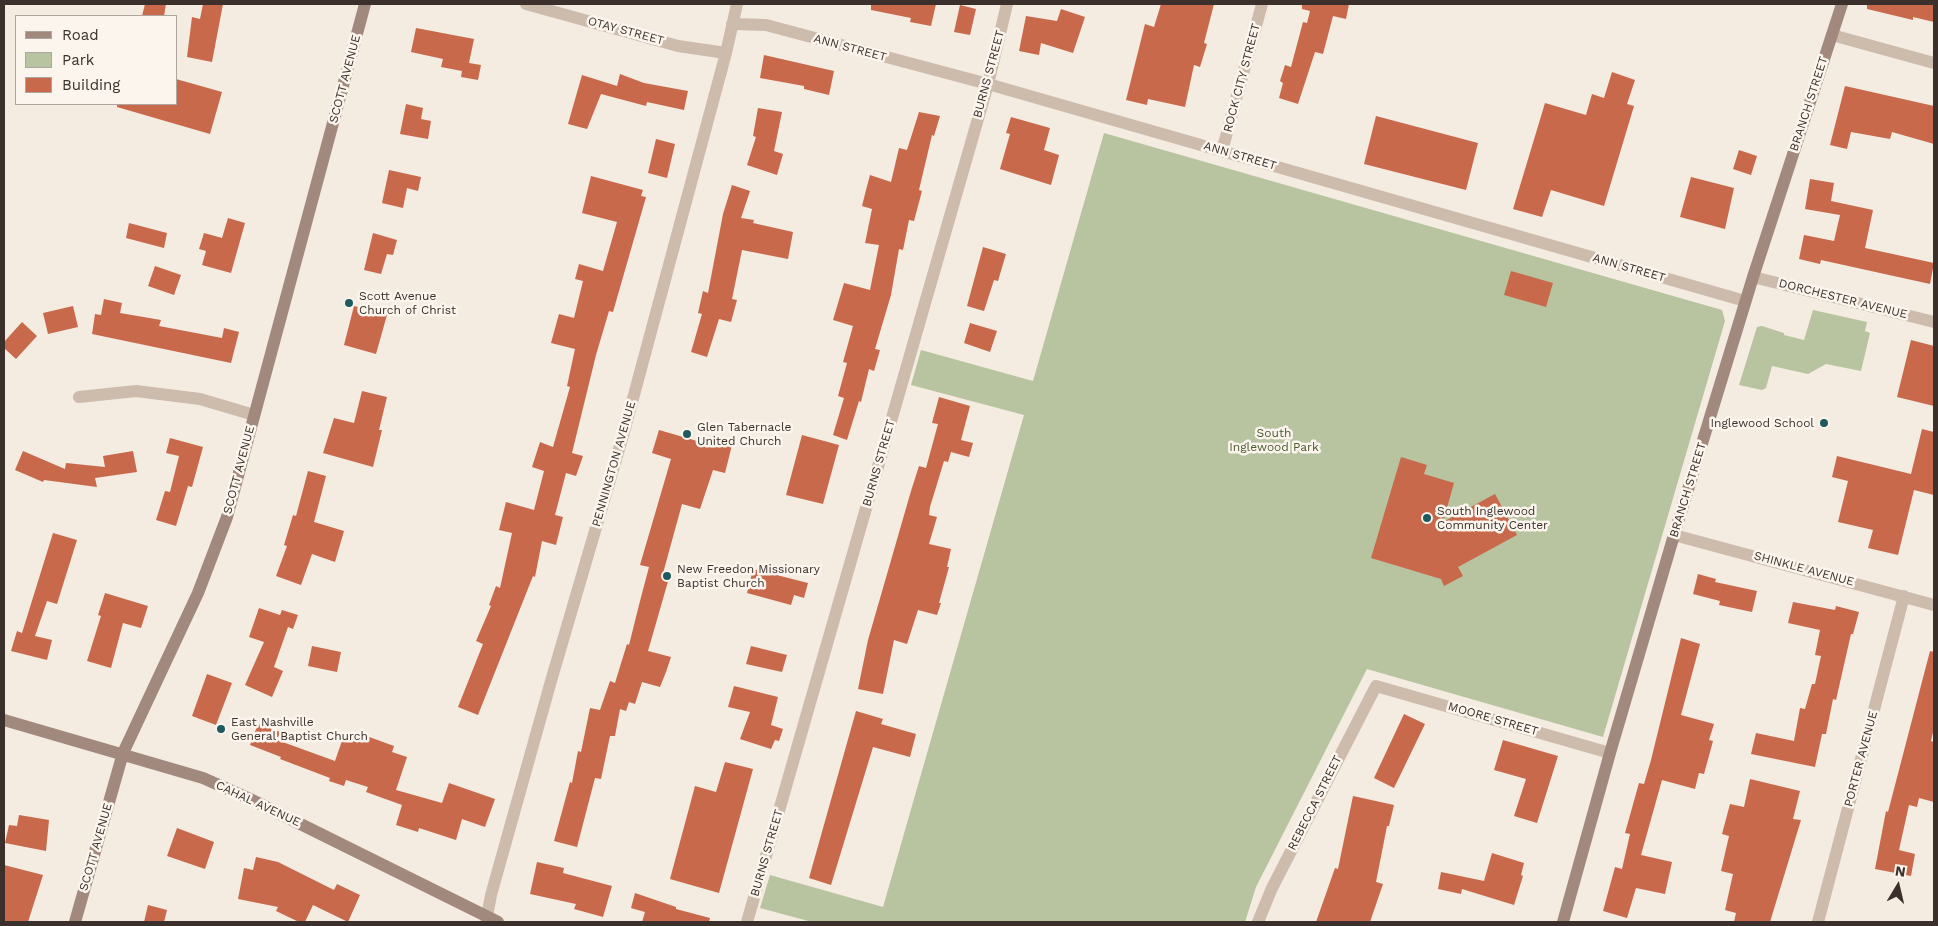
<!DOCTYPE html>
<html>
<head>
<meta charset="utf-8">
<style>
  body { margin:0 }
  #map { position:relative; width:1938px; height:926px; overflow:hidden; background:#f4ebe1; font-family:"Work Sans",sans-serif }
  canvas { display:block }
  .frame { position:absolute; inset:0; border:5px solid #3b302b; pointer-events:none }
  .legend { position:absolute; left:15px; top:15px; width:162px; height:90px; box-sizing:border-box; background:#fbf5ee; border:1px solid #aea6a0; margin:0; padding:6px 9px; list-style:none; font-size:15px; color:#3b302b }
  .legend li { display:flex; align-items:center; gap:10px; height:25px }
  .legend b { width:25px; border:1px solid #aea6a0 }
  .north { position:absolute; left:1873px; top:861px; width:50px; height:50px; -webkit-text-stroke:4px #fbf5ee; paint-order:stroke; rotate:9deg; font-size:14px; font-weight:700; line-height:20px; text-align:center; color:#3b302b }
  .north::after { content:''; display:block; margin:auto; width:18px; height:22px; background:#3b302b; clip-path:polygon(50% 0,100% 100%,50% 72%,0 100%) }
</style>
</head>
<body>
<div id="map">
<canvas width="1938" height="926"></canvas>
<div class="frame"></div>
<ul class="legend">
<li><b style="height:6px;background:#a18a7d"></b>Road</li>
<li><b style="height:14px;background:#b8c4a0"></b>Park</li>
<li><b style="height:14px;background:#c8694b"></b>Building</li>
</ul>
<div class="north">N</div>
</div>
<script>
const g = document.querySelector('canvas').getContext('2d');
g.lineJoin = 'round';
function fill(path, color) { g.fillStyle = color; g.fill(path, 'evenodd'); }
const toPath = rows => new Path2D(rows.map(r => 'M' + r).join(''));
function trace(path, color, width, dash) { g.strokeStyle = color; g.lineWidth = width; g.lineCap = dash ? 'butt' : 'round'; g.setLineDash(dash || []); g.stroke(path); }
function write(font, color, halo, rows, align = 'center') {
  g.font = font + ' "Work Sans",sans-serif'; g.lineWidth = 5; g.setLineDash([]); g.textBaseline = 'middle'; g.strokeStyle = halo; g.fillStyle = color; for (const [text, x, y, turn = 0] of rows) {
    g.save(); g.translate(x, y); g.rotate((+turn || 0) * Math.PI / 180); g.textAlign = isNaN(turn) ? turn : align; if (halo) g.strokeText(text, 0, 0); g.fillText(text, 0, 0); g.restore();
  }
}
fill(toPath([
  [1104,133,1722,310,1725,321,1603,737,1367,669,1256,887,1245,922,812,922,760,908,770,875,883,907,1024,415,911,385,921,350,1033,381],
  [1813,310,1867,322,1865,331,1870,333,1861,371,1826,364,1808,374,1772,366,1766,388,1762,390,1739,385,1757,327,1762,326,1784,333,1784,335,1804,340]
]), '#b8c4a0');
fill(toPath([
  [145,4,166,4,164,16,142,16],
  [203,4,223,4,212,62,187,57,192,17,200,19],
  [871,4,936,4,931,26,910,22,911,18,871,10],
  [1161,4,1214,4,1204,43,1207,44,1200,67,1194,65,1185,107,1148,99,1147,105,1126,100,1145,24,1154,27],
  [1302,4,1349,4,1346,19,1333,16,1323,54,1315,52,1298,104,1279,98,1283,83,1280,81,1285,65,1291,67,1303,22,1307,23,1310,11,1302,9],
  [1867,4,1934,4,1934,22,1913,17,1913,20,1867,9],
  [960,5,976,9,970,35,954,32],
  [1061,9,1085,17,1073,53,1041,43,1039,55,1019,51,1026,16,1057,21],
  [416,28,474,39,469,63,481,65,478,80,461,77,462,71,441,67,443,59,411,52],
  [764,55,834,71,829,95,804,89,804,86,760,78],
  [1612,72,1635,80,1627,104,1634,106,1604,206,1551,190,1542,217,1513,209,1545,103,1586,115,1592,94,1604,98],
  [620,74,644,83,688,91,684,110,647,102,646,106,601,94,587,129,568,124,582,75,617,86],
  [176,79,222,92,210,134,117,107,117,104,176,104],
  [1845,86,1934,106,1934,144,1892,132,1890,139,1851,132,1847,149,1830,145],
  [406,104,423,108,421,119,431,121,428,139,400,134],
  [758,108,782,112,774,151,783,154,777,175,747,165,756,137,753,136],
  [919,112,940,116,934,136,932,135,919,190,922,191,914,221,909,220,903,250,899,249,891,295,875,349,880,350,874,371,869,369,861,402,859,401,847,440,833,435,844,398,838,396,847,363,843,362,853,326,833,320,844,283,870,290,879,245,865,243,872,209,862,206,866,190,870,175,891,182,899,148,907,150],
  [1376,116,1478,143,1466,190,1364,164],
  [1011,117,1050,128,1044,150,1059,155,1051,185,1000,169,1010,134,1006,133],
  [656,139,675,144,667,178,648,173],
  [1739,150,1757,156,1751,175,1733,169],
  [389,170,421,177,418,191,407,188,403,208,382,203],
  [591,176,643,190,641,196,646,197,613,312,609,311,596,355,572,453,583,456,576,476,566,473,555,515,563,517,556,545,542,541,535,577,533,576,478,715,458,707,483,644,476,641,491,606,489,605,496,586,500,588,512,533,499,530,506,502,534,510,544,471,532,467,540,442,553,447,570,387,567,386,575,349,551,343,559,314,574,318,583,281,575,279,579,264,603,271,617,222,582,213],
  [1691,177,1734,188,1725,229,1680,217],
  [1810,179,1834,183,1831,201,1873,210,1865,248,1934,263,1930,284,1821,260,1820,264,1799,259,1804,235,1834,241,1840,215,1805,209],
  [732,185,750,191,741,218,754,220,753,223,793,232,788,259,742,250,732,299,737,300,731,322,719,319,707,357,691,352,702,314,698,313,703,291,708,293,723,214],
  [228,218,245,223,231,273,202,265,206,251,199,249,204,233,222,238],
  [129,223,167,233,164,248,126,238],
  [373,233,397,240,393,255,387,254,381,274,364,270],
  [983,247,1006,254,998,281,994,280,984,311,967,306],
  [155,266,181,275,174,295,148,286],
  [1511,271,1553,283,1546,307,1504,295],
  [104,299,122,303,120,313,161,320,159,326,222,338,224,328,239,332,231,363,92,334,95,314,101,315],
  [73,306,78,327,48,334,43,313],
  [354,306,387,315,376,354,344,345],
  [22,322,37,336,16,359,4,348,4,342],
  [970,323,997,331,990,352,964,343],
  [1911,340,1934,346,1934,406,1897,397],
  [362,391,387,397,379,430,382,430,373,467,323,453,334,418,354,423],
  [939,397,970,406,961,440,973,443,969,457,951,452,948,462,944,461,930,507,929,515,937,517,929,544,951,549,947,567,949,567,939,603,941,603,937,615,918,610,907,644,894,640,883,694,858,689,868,640,911,491,919,466,926,468,938,424,932,423],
  [1922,429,1934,432,1934,495,1914,490,1898,555,1868,548,1873,530,1838,522,1848,481,1832,477,1837,456,1911,474],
  [659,430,704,443,706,438,732,445,725,473,713,470,700,509,682,504,662,577,669,578,648,651,671,657,666,672,660,687,642,682,635,704,629,702,626,711,620,709,615,736,610,736,601,779,595,778,577,847,554,841,570,782,572,783,578,751,581,752,590,708,600,710,610,681,615,683,627,644,629,645,639,605,649,567,640,565,671,459,652,453],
  [802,435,839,445,823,504,786,495],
  [170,438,203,447,192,487,188,486,176,526,156,520,165,491,170,492,179,456,166,453],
  [23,451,65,469,66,463,105,467,103,456,133,451,137,472,95,478,97,487,44,480,43,482,15,470],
  [1401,457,1427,465,1424,474,1454,483,1443,522,1495,494,1517,535,1458,567,1463,576,1444,586,1441,579,1371,558],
  [308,471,326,476,314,522,344,531,335,562,312,554,301,585,276,576,287,546,284,545,293,515,296,516],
  [53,533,77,540,57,604,47,601,35,636,52,640,47,660,11,651,17,631,22,633],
  [753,569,808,583,804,598,794,595,791,605,747,593],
  [1698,574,1716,579,1715,582,1757,591,1752,612,1719,605,1720,601,1693,594],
  [105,593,148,606,141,628,123,623,111,668,87,661,101,616,98,615],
  [1793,602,1835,610,1836,606,1859,612,1853,634,1851,634,1836,700,1833,699,1826,734,1822,734,1815,767,1751,754,1756,733,1794,741,1800,708,1805,709,1812,684,1815,684,1821,656,1815,655,1820,630,1788,623],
  [259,608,280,615,282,610,298,615,293,629,288,627,274,667,283,671,272,697,245,685,264,642,249,637],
  [1681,638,1700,644,1681,715,1714,724,1709,740,1713,741,1704,774,1699,773,1695,789,1662,780,1641,855,1672,862,1665,894,1636,888,1627,918,1603,911,1615,867,1622,869,1630,834,1625,833,1639,783,1644,784,1651,760],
  [312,646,341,652,337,672,308,666],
  [751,646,787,655,782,672,746,664],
  [1930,651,1934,652,1934,728,1931,741,1934,742,1934,802,1919,798,1917,807,1909,805,1899,850,1915,854,1911,876,1875,869,1886,811,1888,812],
  [207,674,232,683,216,725,192,716],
  [734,686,778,697,771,725,783,729,779,741,775,740,771,749,740,739,750,712,728,707],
  [856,711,883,719,881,724,916,734,910,757,873,747,831,885,809,878],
  [1404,714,1425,724,1394,788,1374,778],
  [258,724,280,732,277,740,335,761,344,735,359,740,361,734,394,746,392,752,407,757,396,790,442,803,449,783,495,799,485,827,462,819,456,840,419,828,418,832,396,825,402,805,366,792,368,787,346,780,344,786,329,781,330,778,280,759,281,757,250,745],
  [1503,740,1558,756,1537,823,1514,816,1526,779,1494,770],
  [725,762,753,769,719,893,670,879,695,786,716,792],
  [1750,779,1800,791,1793,819,1801,820,1770,922,1734,922,1736,913,1725,910,1733,874,1721,871,1729,836,1722,834,1730,804,1744,807],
  [1353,796,1394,805,1389,826,1387,826,1376,882,1383,884,1370,922,1316,922,1335,868,1338,869],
  [19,815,49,820,46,851,5,843,9,825,17,826],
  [177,828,214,842,205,869,167,856],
  [1492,853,1524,863,1521,875,1523,876,1514,905,1462,889,1461,894,1438,889,1441,872,1484,881],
  [256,857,278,862,334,890,337,884,360,895,348,922,313,905,305,922,299,922,276,911,278,907,238,899,244,868,253,870],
  [537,862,564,868,563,873,612,886,603,917,574,909,576,904,530,894],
  [4,865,43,875,28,922,4,922],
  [635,893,676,907,676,909,710,918,709,922,642,922,645,912,631,908],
  [148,905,167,910,164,922,144,922]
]), '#c8694b');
trace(toPath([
  [526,4,678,46,726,53],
  [732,24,766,25,988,84,1745,301],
  [1832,35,1934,63],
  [1222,151,1262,4],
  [1753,277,1934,322],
  [79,397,136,391,200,399,254,415],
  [1674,535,1934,605],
  [486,922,491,895,551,681,624,432,726,53,737,4],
  [747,922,988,84,1007,4],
  [1258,922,1272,888,1376,686,1610,753],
  [1818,922,1904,596]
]), '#cdbbac', 12);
trace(toPath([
  [4,720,203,778,248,798,498,922],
  [75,922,123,753,198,593,227,517,365,4],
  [1563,922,1610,753,1674,535,1753,277,1842,4]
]), '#a18a7d', 12);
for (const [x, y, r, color] of [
  [349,303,5,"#1f5a5e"],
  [1824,423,5,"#1f5a5e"],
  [687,434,5,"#1f5a5e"],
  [1427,518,5,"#1f5a5e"],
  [667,576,5,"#1f5a5e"],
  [221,729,5,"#1f5a5e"]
]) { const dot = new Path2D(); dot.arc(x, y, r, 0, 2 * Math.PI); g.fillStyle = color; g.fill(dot); trace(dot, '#fbf5ee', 2); }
write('12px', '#3b302b', '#fbf5ee', [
  ["OTAY STREET",626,31,15],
  ["ANN STREET",850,48,15],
  ["BURNS STREET",989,74,-75],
  ["ROCK CITY STREET",1242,78,-75],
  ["SCOTT AVENUE",345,79,-75],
  ["BRANCH STREET",1809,104,-72],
  ["ANN STREET",1240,156,16],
  ["ANN STREET",1629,268,16],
  ["DORCHESTER AVENUE",1843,299,14],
  ["BURNS STREET",879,463,-74],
  ["PENNINGTON AVENUE",614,464,-74],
  ["SCOTT AVENUE",239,470,-75],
  ["BRANCH STREET",1688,490,-73],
  ["SHINKLE AVENUE",1804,569,15],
  ["MOORE STREET",1493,719,16],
  ["PORTER AVENUE",1861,759,-75],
  ["REBECCA STREET",1315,803,-63],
  ["CAHAL AVENUE",258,804,25],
  ["SCOTT AVENUE",96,847,-74],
  ["BURNS STREET",767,853,-74]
]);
write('12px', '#3b302b', '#fbf5ee', [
  ["Scott Avenue",359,296],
  ["Church of Christ",359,310],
  ["Inglewood School",1814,423,"right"],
  ["Glen Tabernacle",697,427],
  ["United Church",697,441],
  ["South Inglewood",1437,511],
  ["Community Center",1437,525],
  ["New Freedon Missionary",677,569],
  ["Baptist Church",677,583],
  ["East Nashville",231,722],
  ["General Baptist Church",231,736]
], 'left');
write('12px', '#4a5a2e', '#fbf5ee', [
  ["South",1274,433],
  ["Inglewood Park",1274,447]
]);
</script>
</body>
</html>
